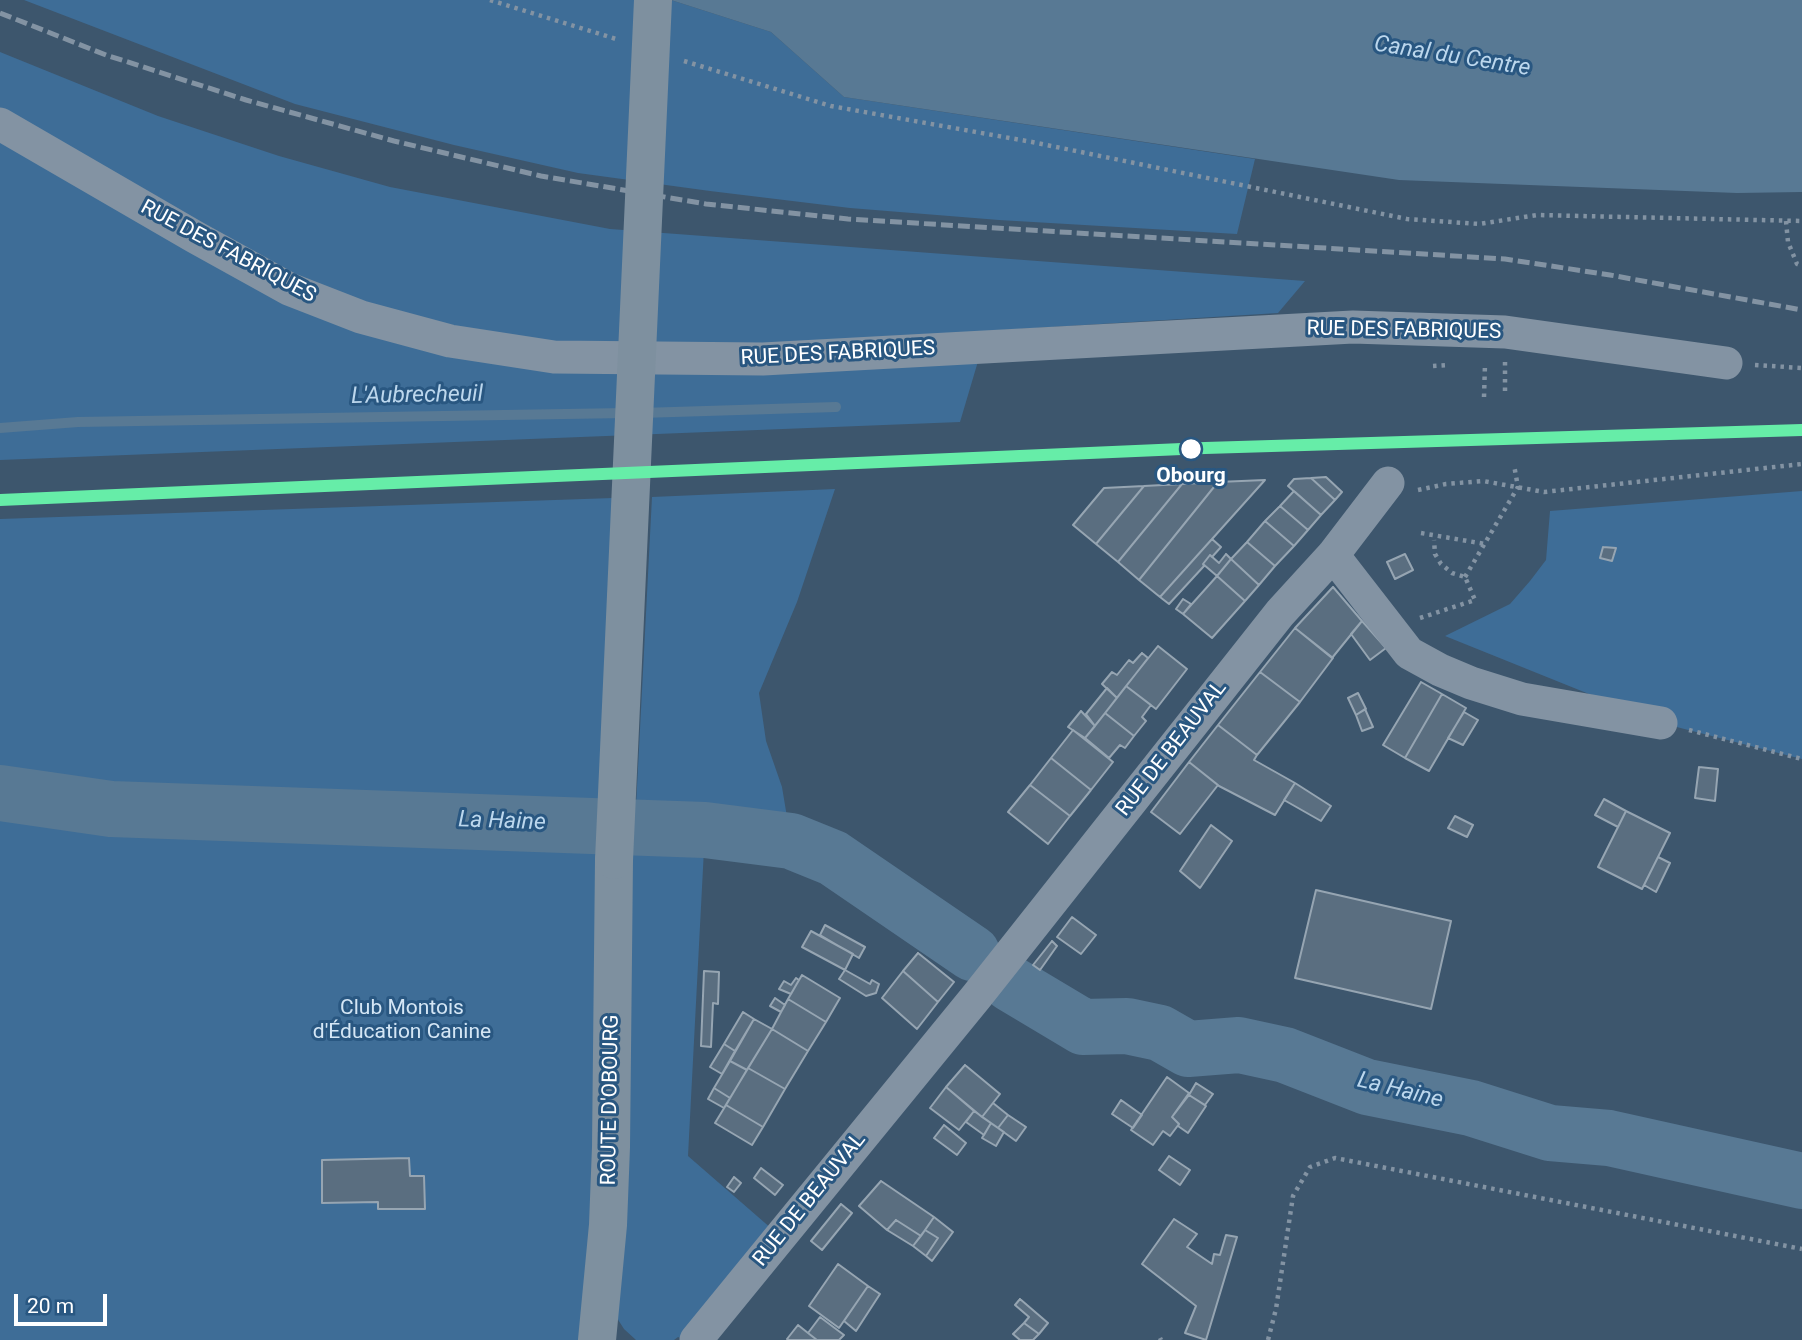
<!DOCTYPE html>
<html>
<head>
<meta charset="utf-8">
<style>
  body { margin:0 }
  #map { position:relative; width:1802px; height:1340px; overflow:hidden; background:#3d566d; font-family:Roboto,sans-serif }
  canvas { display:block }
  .scale { position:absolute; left:14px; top:1294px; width:93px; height:32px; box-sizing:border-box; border:4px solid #fff; border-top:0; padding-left:9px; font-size:21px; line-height:24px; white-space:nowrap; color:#fff; -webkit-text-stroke:5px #295781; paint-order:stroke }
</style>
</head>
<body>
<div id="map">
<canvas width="1802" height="1340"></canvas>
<div class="scale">20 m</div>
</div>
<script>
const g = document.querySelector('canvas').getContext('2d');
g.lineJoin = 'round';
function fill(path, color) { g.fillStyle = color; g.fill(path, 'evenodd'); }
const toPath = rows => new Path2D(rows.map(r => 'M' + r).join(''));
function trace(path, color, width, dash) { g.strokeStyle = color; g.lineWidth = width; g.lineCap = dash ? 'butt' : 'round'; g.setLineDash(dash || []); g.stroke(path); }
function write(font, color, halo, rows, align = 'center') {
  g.font = font + ' Roboto,sans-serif'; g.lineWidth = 6; g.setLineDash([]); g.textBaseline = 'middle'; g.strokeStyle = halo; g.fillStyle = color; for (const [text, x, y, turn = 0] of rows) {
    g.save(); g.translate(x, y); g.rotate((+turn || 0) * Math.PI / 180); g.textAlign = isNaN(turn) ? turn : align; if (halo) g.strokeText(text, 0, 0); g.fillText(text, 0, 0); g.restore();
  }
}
fill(toPath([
  [24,0,671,0,771,32,844,97,1255,159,1237,234,999,220,850,208,710,191,578,173,454,145,295,104],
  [0,52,158,116,279,156,390,187,610,229,1305,281,1278,313,987,331,960,422,0,460],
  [835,489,797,602,759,693,766,741,782,787,791,841,705,830,688,1156,780,1236,685,1340,678,1337,674,1340,636,1340,624,1329,603,1296,597,1340,0,1340,0,519,613,498,612,1138,635,826,652,497],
  [1802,491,1802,759,1661,723,1445,636,1510,604,1530,581,1546,560,1550,511]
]), '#3e6d97');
fill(toPath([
  [671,0,1802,0,1802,192,1737,193,1399,180,844,97,771,32]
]), '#587994');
trace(toPath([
  [641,413,836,407],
  [0,428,78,422,626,413]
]), '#587994', 10);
trace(toPath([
  [0,793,111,809,705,830,791,841,833,858,972,953],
  [1011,984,1083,1027,1127,1026,1160,1033,1188,1049,1239,1045,1285,1055,1367,1087,1471,1108,1550,1133,1609,1138,1802,1181]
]), '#587994', 56);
const building = toPath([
  [1326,477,1342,492,1335,500,1311,478,1326,477],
  [1311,478,1335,500,1321,515,1288,486,1294,479,1311,478],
  [1265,480,1160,597,1139,580,1218,482,1265,480],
  [1218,482,1139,580,1118,562,1182,484,1218,482],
  [1182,484,1118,562,1096,544,1144,486,1182,484],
  [1144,486,1096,544,1073,525,1104,488,1144,486],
  [1294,491,1321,515,1308,530,1280,506,1294,491],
  [1280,506,1308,530,1294,546,1265,521,1280,506],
  [1265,521,1294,546,1275,566,1247,542,1265,521],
  [1212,539,1221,547,1212,557,1210,555,1203,564,1204,566,1169,604,1160,597,1212,539],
  [1247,542,1275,566,1259,585,1231,559,1247,542],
  [1603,547,1616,548,1612,561,1600,558,1603,547],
  [1226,554,1231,559,1217,576,1203,564,1210,555,1219,563,1226,554],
  [1405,554,1413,570,1395,579,1387,562,1405,554],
  [1231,559,1259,585,1245,601,1217,576,1231,559],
  [1217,576,1245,601,1212,638,1183,614,1217,576],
  [1333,587,1362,621,1332,658,1295,628,1333,587],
  [1183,599,1191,604,1183,614,1176,609,1183,599],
  [1362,621,1386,648,1370,660,1351,634,1362,621],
  [1295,628,1333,658,1300,702,1260,672,1295,628],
  [1158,646,1187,669,1156,709,1126,686,1158,646],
  [1142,653,1148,658,1117,698,1102,684,1112,672,1117,675,1129,660,1133,663,1142,653],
  [1260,672,1300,702,1257,755,1218,725,1260,672],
  [1421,682,1442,694,1405,758,1383,745,1421,682],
  [1126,686,1151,705,1142,717,1146,721,1134,736,1105,713,1126,686],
  [1107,688,1117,698,1095,726,1086,714,1107,688],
  [1358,693,1366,709,1356,715,1348,698,1358,693],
  [1442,694,1466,708,1429,771,1405,758,1442,694],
  [1365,709,1373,727,1362,731,1356,715,1365,709],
  [1081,711,1095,726,1085,738,1068,727,1081,711],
  [1464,712,1478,720,1463,745,1448,738,1464,712],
  [1105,713,1134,736,1125,748,1120,745,1109,758,1085,738,1105,713],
  [1218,725,1257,755,1254,760,1295,783,1275,815,1219,786,1189,762,1218,725],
  [1073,730,1113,762,1091,790,1051,758,1073,730],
  [1051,758,1091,790,1070,816,1030,785,1051,758],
  [1189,762,1218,785,1180,834,1151,812,1189,762],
  [1699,767,1718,769,1715,801,1695,798,1699,767],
  [1295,783,1331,806,1321,821,1284,800,1295,783],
  [1030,785,1070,816,1048,844,1008,812,1030,785],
  [1604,799,1626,811,1618,827,1595,815,1604,799],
  [1626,811,1670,833,1642,889,1598,867,1626,811],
  [1455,816,1473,825,1467,837,1448,828,1455,816],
  [1211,825,1232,841,1200,888,1180,871,1211,825],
  [1658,857,1670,863,1656,892,1644,885,1658,857],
  [1316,890,1451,921,1431,1009,1295,978,1316,890],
  [1072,917,1096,935,1081,954,1057,937,1072,917],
  [825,925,865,947,859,958,820,935,825,925],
  [811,931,853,954,845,970,802,947,811,931],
  [1052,941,1057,946,1040,970,1033,965,1052,941],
  [918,953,954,982,938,1002,903,971,918,953],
  [845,970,870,984,872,980,879,984,876,993,866,996,839,979,845,970],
  [704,971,719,972,718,1004,713,1003,711,1047,701,1046,704,971],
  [903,971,938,1002,917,1029,882,998,903,971],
  [802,975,840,998,826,1022,788,999,802,975],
  [796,978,799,980,791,994,779,989,784,981,791,985,796,978],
  [775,998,785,1005,781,1012,770,1006,775,998],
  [788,999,826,1022,808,1051,772,1029,788,999],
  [743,1012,754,1019,735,1051,724,1044,743,1012],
  [754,1019,772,1029,747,1070,730,1061,754,1019],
  [772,1029,808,1051,785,1089,748,1068,772,1029],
  [724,1044,735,1051,722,1074,710,1067,724,1044],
  [730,1061,747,1070,730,1098,714,1088,730,1061],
  [965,1065,1000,1094,982,1117,946,1087,965,1065],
  [748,1068,785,1089,763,1127,726,1105,748,1068],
  [1167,1077,1189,1093,1172,1117,1179,1124,1170,1136,1163,1131,1153,1145,1131,1130,1167,1077],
  [1196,1083,1213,1094,1205,1105,1189,1095,1196,1083],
  [946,1087,974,1111,959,1130,930,1108,946,1087],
  [714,1088,730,1098,724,1108,708,1099,714,1088],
  [1189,1095,1206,1106,1188,1133,1178,1126,1179,1124,1172,1117,1189,1095],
  [1121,1100,1142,1115,1133,1128,1112,1114,1121,1100],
  [993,1103,1008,1115,998,1128,982,1117,993,1103],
  [726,1105,763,1127,752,1145,715,1123,726,1105],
  [974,1111,991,1123,984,1135,966,1122,974,1111],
  [1008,1115,1026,1127,1016,1141,998,1128,1008,1115],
  [991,1123,1004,1132,996,1146,982,1138,991,1123],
  [944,1125,966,1143,957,1155,934,1138,944,1125],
  [1169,1156,1190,1170,1180,1185,1159,1170,1169,1156],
  [409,1158,410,1176,424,1176,425,1209,378,1209,378,1202,322,1203,322,1160,409,1158],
  [761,1168,783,1185,775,1195,754,1178,761,1168],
  [734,1177,741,1183,734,1192,727,1187,734,1177],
  [881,1181,934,1217,921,1236,896,1220,887,1230,859,1206,881,1181],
  [841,1204,852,1213,822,1250,811,1241,841,1204],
  [934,1217,953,1232,932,1261,926,1256,938,1238,925,1230,934,1217],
  [1174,1219,1197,1234,1187,1247,1212,1264,1214,1254,1220,1255,1226,1235,1237,1237,1206,1340,1185,1333,1196,1306,1142,1264,1174,1219],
  [896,1220,921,1236,913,1246,887,1230,896,1220],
  [925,1230,938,1238,926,1256,913,1246,925,1230],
  [838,1264,868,1286,839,1328,809,1306,838,1264],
  [868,1286,880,1294,856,1331,844,1321,868,1286],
  [1020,1299,1048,1323,1039,1334,1024,1323,1029,1317,1015,1305,1020,1299],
  [820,1317,844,1335,839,1340,817,1340,808,1333,820,1317],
  [1024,1323,1039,1334,1033,1340,1020,1340,1013,1334,1024,1323],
  [798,1325,808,1333,817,1340,789,1340,787,1339,798,1325]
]);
fill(building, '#5a6e80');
trace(building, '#96a5b2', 2);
trace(toPath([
  [490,0,616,39],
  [684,61,831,106,1032,142,1407,219,1479,224,1537,215,1802,221],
  [1786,221,1788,242,1797,264,1802,266],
  [1505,362,1505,396],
  [1755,365,1802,368],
  [1433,366,1448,365],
  [1484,397,1485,364],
  [1418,490,1446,484,1483,481,1544,492,1802,464],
  [1421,533,1485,544],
  [1465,577,1518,487,1514,465],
  [1420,618,1475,600,1465,577,1452,573,1441,564,1435,554,1434,540],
  [1689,730,1802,759],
  [1160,1338,1161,1340],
  [1268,1340,1276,1309,1293,1196,1310,1167,1335,1158,1802,1249]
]), '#8393a3', 4.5, [3.5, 5]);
trace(toPath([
  [0,124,195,237,289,289,361,317,450,341,554,357,763,359,1353,327,1505,332,1726,363],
  [1333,555,1409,653,1440,670,1471,683,1522,699,1661,723],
  [696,1340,977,996,1280,613,1333,555,1388,483]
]), '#8393a3', 33);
trace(toPath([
  [597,1340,608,1225,611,1147,614,860]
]), '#7e909f', 38);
trace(toPath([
  [0,13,106,55,246,100,394,141,541,176,706,204,848,219,1505,259,1610,275,1802,310]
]), '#8393a3', 5, [12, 5]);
trace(toPath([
  [614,860,653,0]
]), '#7e909f', 38);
trace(toPath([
  [0,500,1205,448,1802,430]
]), '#66eda8', 12);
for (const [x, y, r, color] of [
  [1191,449,11,"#fff"]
]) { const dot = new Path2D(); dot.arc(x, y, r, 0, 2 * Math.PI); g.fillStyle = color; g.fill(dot); trace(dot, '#295781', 2.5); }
write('21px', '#fff', '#295781', [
  ["RUE DES FABRIQUES",228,252,28],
  ["RUE DES FABRIQUES",1404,331,1],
  ["RUE DES FABRIQUES",838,354,-3],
  ["RUE DE BEAUVAL",1172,749,-52],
  ["ROUTE D'OBOURG",611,1100,-89],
  ["RUE DE BEAUVAL",810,1200,-51]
]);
write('bold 21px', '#fff', '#295781', [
  ["Obourg",1191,477]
]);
write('21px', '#d4e6f5', '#295781', [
  ["Club Montois",402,1009],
  ["d'Éducation Canine",402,1033]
]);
write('italic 23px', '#bcd7ed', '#295781', [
  ["Canal du Centre",1452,57,9],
  ["L'Aubrecheuil",417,396,-1],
  ["La Haine",502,822,2],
  ["La Haine",1400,1091,14]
]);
</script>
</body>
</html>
